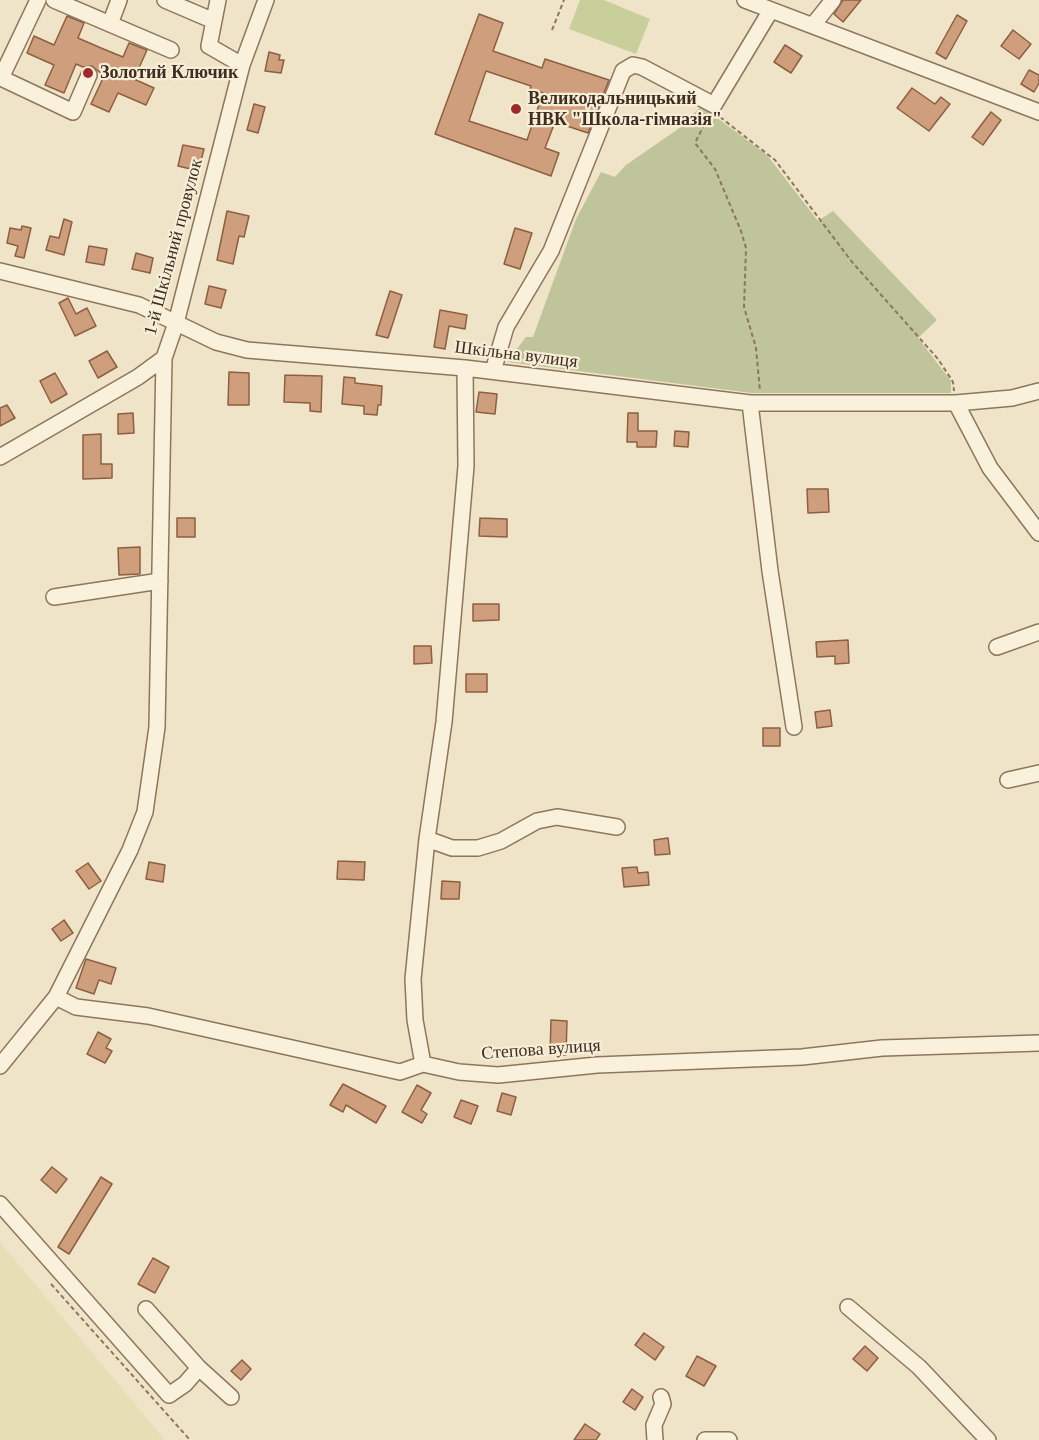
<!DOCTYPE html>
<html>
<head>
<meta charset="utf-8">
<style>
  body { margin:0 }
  canvas { display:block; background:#f0e4c8 }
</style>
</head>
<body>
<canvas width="1039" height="1440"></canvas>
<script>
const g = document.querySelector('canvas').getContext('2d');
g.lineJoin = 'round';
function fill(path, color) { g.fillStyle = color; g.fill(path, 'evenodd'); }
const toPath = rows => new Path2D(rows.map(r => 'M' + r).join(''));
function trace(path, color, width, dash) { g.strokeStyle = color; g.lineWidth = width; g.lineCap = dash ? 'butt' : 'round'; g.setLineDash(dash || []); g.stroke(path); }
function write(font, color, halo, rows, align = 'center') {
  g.font = font + ' "Times New Roman",serif'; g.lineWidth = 4.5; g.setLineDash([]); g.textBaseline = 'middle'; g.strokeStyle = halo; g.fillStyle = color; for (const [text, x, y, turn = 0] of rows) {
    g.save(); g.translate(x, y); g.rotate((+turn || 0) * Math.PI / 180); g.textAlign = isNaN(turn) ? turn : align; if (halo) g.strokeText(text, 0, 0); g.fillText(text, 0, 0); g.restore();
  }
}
fill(toPath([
  [0,1242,165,1440,0,1440]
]), '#e6deb5');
fill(toPath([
  [580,0,604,0,650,19,636,54,569,29]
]), '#c9cf9b');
fill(toPath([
  [701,106,767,155,818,221,833,211,937,320,918,338,951,381,951,393,752,393,507,362,526,337,533,337,576,219,601,172,615,177,626,165,681,127]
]), '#bfc49a');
const building = toPath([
  [843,0,861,0,843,22,834,14,843,0],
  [479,14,503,23,493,51,542,68,545,59,609,80,588,133,555,122,545,148,559,153,551,176,435,134,479,14],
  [486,71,531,86,530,89,543,93,527,140,469,121,486,71],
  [957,15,967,21,946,59,936,53,957,15],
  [67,16,84,23,78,38,101,48,123,57,129,43,147,50,134,79,154,88,146,105,118,93,109,112,91,104,104,76,92,66,83,67,76,64,64,93,45,85,54,65,27,53,34,36,54,45,67,16],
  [1013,30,1031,44,1019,59,1001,46,1013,30],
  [785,45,802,56,791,73,774,62,785,45],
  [269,52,280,55,279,60,284,60,281,73,265,71,269,52],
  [1029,70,1039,75,1039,83,1034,92,1021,84,1029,70],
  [912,88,935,104,941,97,950,104,929,131,897,108,912,88],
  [254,104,265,107,258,133,247,130,254,104],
  [991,112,1001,120,983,145,972,137,991,112],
  [183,145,204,149,200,165,196,164,195,170,178,166,183,145],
  [227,211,249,216,244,237,239,236,233,264,217,260,227,211],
  [64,219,72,222,64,255,46,250,50,236,59,238,64,219],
  [22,226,31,228,24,258,15,256,18,246,7,243,10,228,21,230,22,226],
  [515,228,532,233,520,269,504,264,515,228],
  [89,246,107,249,104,265,86,262,89,246],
  [136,253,153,258,150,273,132,269,136,253],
  [209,286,226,290,221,308,205,304,209,286],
  [390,291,402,295,388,338,376,335,390,291],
  [68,298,76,314,87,308,96,326,75,336,59,303,68,298],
  [440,310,467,315,465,329,449,326,445,349,434,347,440,310],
  [107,351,117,367,98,378,89,361,107,351],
  [229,372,249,373,249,405,228,405,229,372],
  [55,373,67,394,51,403,40,381,55,373],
  [285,375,322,376,321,412,310,411,310,403,284,402,285,375],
  [344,377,355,378,355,383,382,386,381,405,378,405,377,415,364,414,364,406,342,404,344,377],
  [479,392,497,394,495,414,476,412,479,392],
  [7,405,15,418,0,426,0,408,7,405],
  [133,413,134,433,118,434,118,414,133,413],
  [628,413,638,413,638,431,657,431,656,447,637,447,637,442,627,442,628,413],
  [675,431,689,432,688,447,674,446,675,431],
  [101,434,101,464,112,464,112,478,83,479,83,435,101,434],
  [807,489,828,489,829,512,808,513,807,489],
  [177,518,195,518,195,537,177,537,177,518],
  [480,518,507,519,507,537,479,536,480,518],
  [140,547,140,574,119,575,118,548,140,547],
  [473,604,499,604,499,620,473,621,473,604],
  [848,640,849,663,835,664,835,656,817,657,816,642,848,640],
  [414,646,431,646,432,663,414,664,414,646],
  [466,674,487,674,487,692,466,692,466,674],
  [830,710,832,726,817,728,815,712,830,710],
  [763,728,780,728,780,746,763,746,763,728],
  [668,838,670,854,655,855,654,840,668,838],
  [338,861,365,862,364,880,337,879,338,861],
  [149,862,165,865,163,882,146,879,149,862],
  [88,863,101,881,89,889,76,871,88,863],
  [637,867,638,873,648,872,649,885,624,887,622,868,637,867],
  [442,881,460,882,459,899,441,899,442,881],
  [64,920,73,933,61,941,52,929,64,920],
  [86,959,116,968,111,984,99,980,94,994,76,988,86,959],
  [551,1020,567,1021,566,1055,550,1055,551,1020],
  [98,1032,111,1039,106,1048,112,1051,105,1063,87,1054,98,1032],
  [343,1084,386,1106,376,1123,346,1105,343,1112,330,1105,343,1084],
  [417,1085,431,1093,421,1110,427,1114,422,1123,402,1112,417,1085],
  [502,1093,516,1097,511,1115,497,1111,502,1093],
  [461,1100,478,1106,471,1124,454,1117,461,1100],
  [52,1167,67,1179,56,1193,41,1180,52,1167],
  [101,1177,112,1184,69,1254,58,1247,101,1177],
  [153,1258,169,1267,155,1293,138,1284,153,1258],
  [644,1333,664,1347,655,1360,635,1345,644,1333],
  [865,1346,878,1358,867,1371,853,1359,865,1346],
  [697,1356,716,1366,704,1386,686,1376,697,1356],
  [242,1360,251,1369,241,1380,231,1371,242,1360],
  [632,1389,643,1397,635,1410,623,1402,632,1389],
  [585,1424,600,1434,596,1440,574,1440,585,1424]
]);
fill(building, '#cf9f7d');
trace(building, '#8d5f41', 1.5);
const minor = toPath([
  [38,0,1,78,73,112,89,75],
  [54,0,171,50],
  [165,0,207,18],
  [218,0,209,46,242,65],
  [745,0,1039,112],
  [110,24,119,0],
  [813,25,833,0],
  [0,271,139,305,216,342,247,350,465,368,750,403,956,403,1012,398,1039,391],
  [493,371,506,327,551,251,623,71,633,65,642,67,714,105,771,10],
  [750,403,770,571,794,727],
  [956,403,990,468,1039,533],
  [0,457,138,377,164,358,176,323,242,65,266,0],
  [54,597,160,581],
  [997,647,1039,632],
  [1008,780,1039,773],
  [427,839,452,848,478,848,501,841,537,821,557,817,617,827],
  [56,997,76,1007,148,1016,400,1072,423,1064,459,1072,498,1075,597,1065,802,1057,882,1048,1039,1043],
  [423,1064,415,1020,413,979,427,839,444,722,466,466,465,368],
  [0,1066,56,997,130,850,145,812,157,727,164,358],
  [0,1204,169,1395,185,1384,199,1368],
  [848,1307,919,1367,988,1440],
  [146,1309,199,1368,231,1397],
  [655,1440,654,1425,663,1404,661,1397],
  [705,1440,729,1440]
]);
trace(minor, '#8d765c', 18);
trace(toPath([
  [552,30,564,0],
  [708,117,695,143,715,169,741,231,746,248,744,307,756,348,760,391],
  [720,117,775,160,852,262,938,359,953,382,954,391],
  [51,1284,190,1440]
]), '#8d765c', 2, [4.5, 3]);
trace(minor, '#faf1dc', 15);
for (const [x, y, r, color] of [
  [88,73,6,"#9e2a2b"],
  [516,109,6,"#9e2a2b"]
]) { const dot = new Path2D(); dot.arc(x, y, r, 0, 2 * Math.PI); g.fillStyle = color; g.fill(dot); trace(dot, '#f7eed8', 2); }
write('bold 18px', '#3d2e20', '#f7eed8', [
  ["Золотий Ключик",100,73],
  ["Великодальницький",528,99],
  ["НВК \"Школа-гімназія\"",528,120]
], 'left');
write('18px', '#3d2e20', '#f7eed8', [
  ["1-й Шкільний провулок",174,247,-75],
  ["Шкільна вулиця",516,355,7],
  ["Степова вулиця",541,1050,-4]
]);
</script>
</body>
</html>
